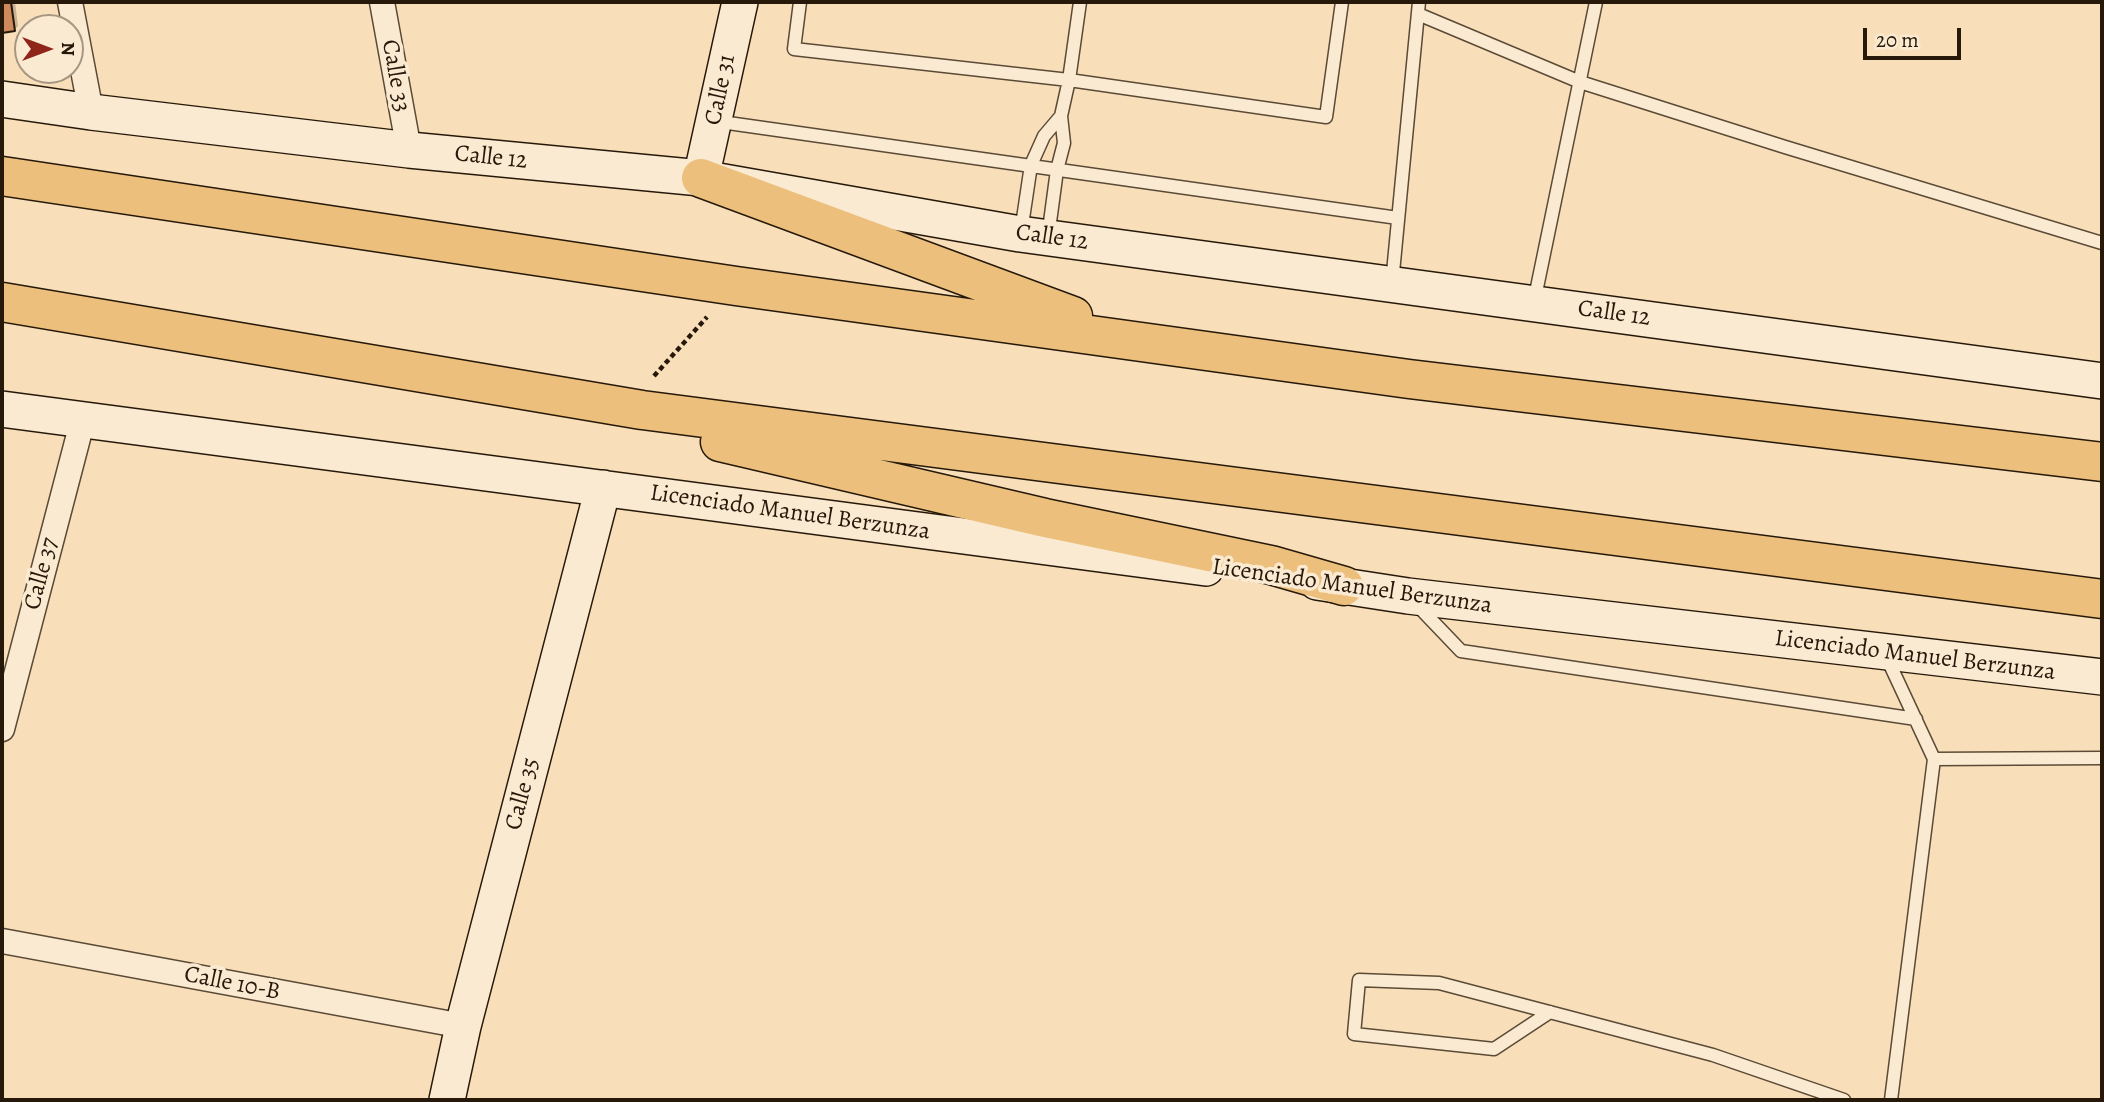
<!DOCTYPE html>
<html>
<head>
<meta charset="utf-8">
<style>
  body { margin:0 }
  #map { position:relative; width:2104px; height:1102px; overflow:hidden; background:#f8dfb9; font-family:Alegreya,serif }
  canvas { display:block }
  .frame { position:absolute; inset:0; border:4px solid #27190a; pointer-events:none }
  .north { position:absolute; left:14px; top:14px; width:70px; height:70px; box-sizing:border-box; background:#faead2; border:2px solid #a69682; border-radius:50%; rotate:90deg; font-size:19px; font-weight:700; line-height:28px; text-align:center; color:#27190a }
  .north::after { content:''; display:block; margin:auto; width:24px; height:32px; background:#8f2418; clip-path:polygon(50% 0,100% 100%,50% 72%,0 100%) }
  .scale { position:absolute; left:1863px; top:28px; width:98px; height:32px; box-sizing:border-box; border:4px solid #27190a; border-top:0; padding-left:9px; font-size:21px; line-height:24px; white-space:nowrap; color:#27190a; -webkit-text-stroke:5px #faead2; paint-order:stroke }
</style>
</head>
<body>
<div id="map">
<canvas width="2104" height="1102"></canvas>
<div class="frame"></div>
<div class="north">N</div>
<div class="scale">20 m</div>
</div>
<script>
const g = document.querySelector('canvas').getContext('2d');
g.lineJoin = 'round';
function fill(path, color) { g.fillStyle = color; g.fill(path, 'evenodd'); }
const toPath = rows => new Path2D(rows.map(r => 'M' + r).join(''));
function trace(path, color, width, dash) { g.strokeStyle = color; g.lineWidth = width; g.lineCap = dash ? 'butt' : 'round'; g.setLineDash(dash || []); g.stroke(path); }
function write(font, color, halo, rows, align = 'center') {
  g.font = font + ' Alegreya,serif'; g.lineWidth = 7; g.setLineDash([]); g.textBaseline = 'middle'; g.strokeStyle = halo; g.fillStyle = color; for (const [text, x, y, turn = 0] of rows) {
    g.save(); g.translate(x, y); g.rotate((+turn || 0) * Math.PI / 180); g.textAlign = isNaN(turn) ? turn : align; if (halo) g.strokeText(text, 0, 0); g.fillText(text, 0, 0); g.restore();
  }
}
fill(toPath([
  [2,2,15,2,18,26,14,30,2,31]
]), '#0003');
const building = toPath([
  [2,2,11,2,15,31,2,33,2,2]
]);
fill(building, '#ce895d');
trace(building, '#27190a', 2);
const lane = toPath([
  [800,2,794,49,1069,80,1326,117,1342,2],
  [1418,14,1580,82,1785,147,2102,243],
  [714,121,1398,218],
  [1021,232,1031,165,1044,136,1061,116],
  [1048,237,1057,170,1064,143,1061,116,1069,80,1080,2],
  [1392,283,1419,2],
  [1534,302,1596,2],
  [1418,606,1461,651,1916,719],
  [1886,656,1934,759,1891,1100],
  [1934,759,2102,758],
  [1550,1012,1494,1049,1354,1034,1359,980,1439,983,1713,1055,1844,1100]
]);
const street = toPath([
  [70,2,91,112],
  [382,2,409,150],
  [2,729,83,419],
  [2,941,463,1026]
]);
const secondary = toPath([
  [2,99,91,112,409,150,701,178,1020,234,2102,381],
  [701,178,740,2],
  [2,409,1206,568],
  [1317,582,1408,596,2102,677],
  [447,1100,463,1026,603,488]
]);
const highway = toPath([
  [2,176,736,286,1409,379,2102,462],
  [701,178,1073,316],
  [2,302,642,410,2102,599],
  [720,442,1045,518,1271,565,1344,586]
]);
trace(lane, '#5b4a36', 15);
trace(street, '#5b4a36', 27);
trace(secondary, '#27190a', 38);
trace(highway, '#27190a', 41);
trace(toPath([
  [654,376,707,317]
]), '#27190a', 4.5, [5, 3.5]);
trace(lane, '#faead2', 12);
trace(street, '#faead2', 24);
trace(secondary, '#faead2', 35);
trace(highway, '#ecc07c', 38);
write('24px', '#27190a', '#faead2', [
  ["Calle 33",395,76,80],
  ["Calle 31",721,90,-78],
  ["Calle 12",491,158,6],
  ["Calle 12",1052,238,8],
  ["Calle 12",1614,314,8],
  ["Licenciado Manuel Berzunza",790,513,8],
  ["Calle 37",42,574,-75],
  ["Licenciado Manuel Berzunza",1352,587,8],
  ["Licenciado Manuel Berzunza",1915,656,7],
  ["Calle 35",523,794,-75],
  ["Calle 10-B",232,984,11]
]);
</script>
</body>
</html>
